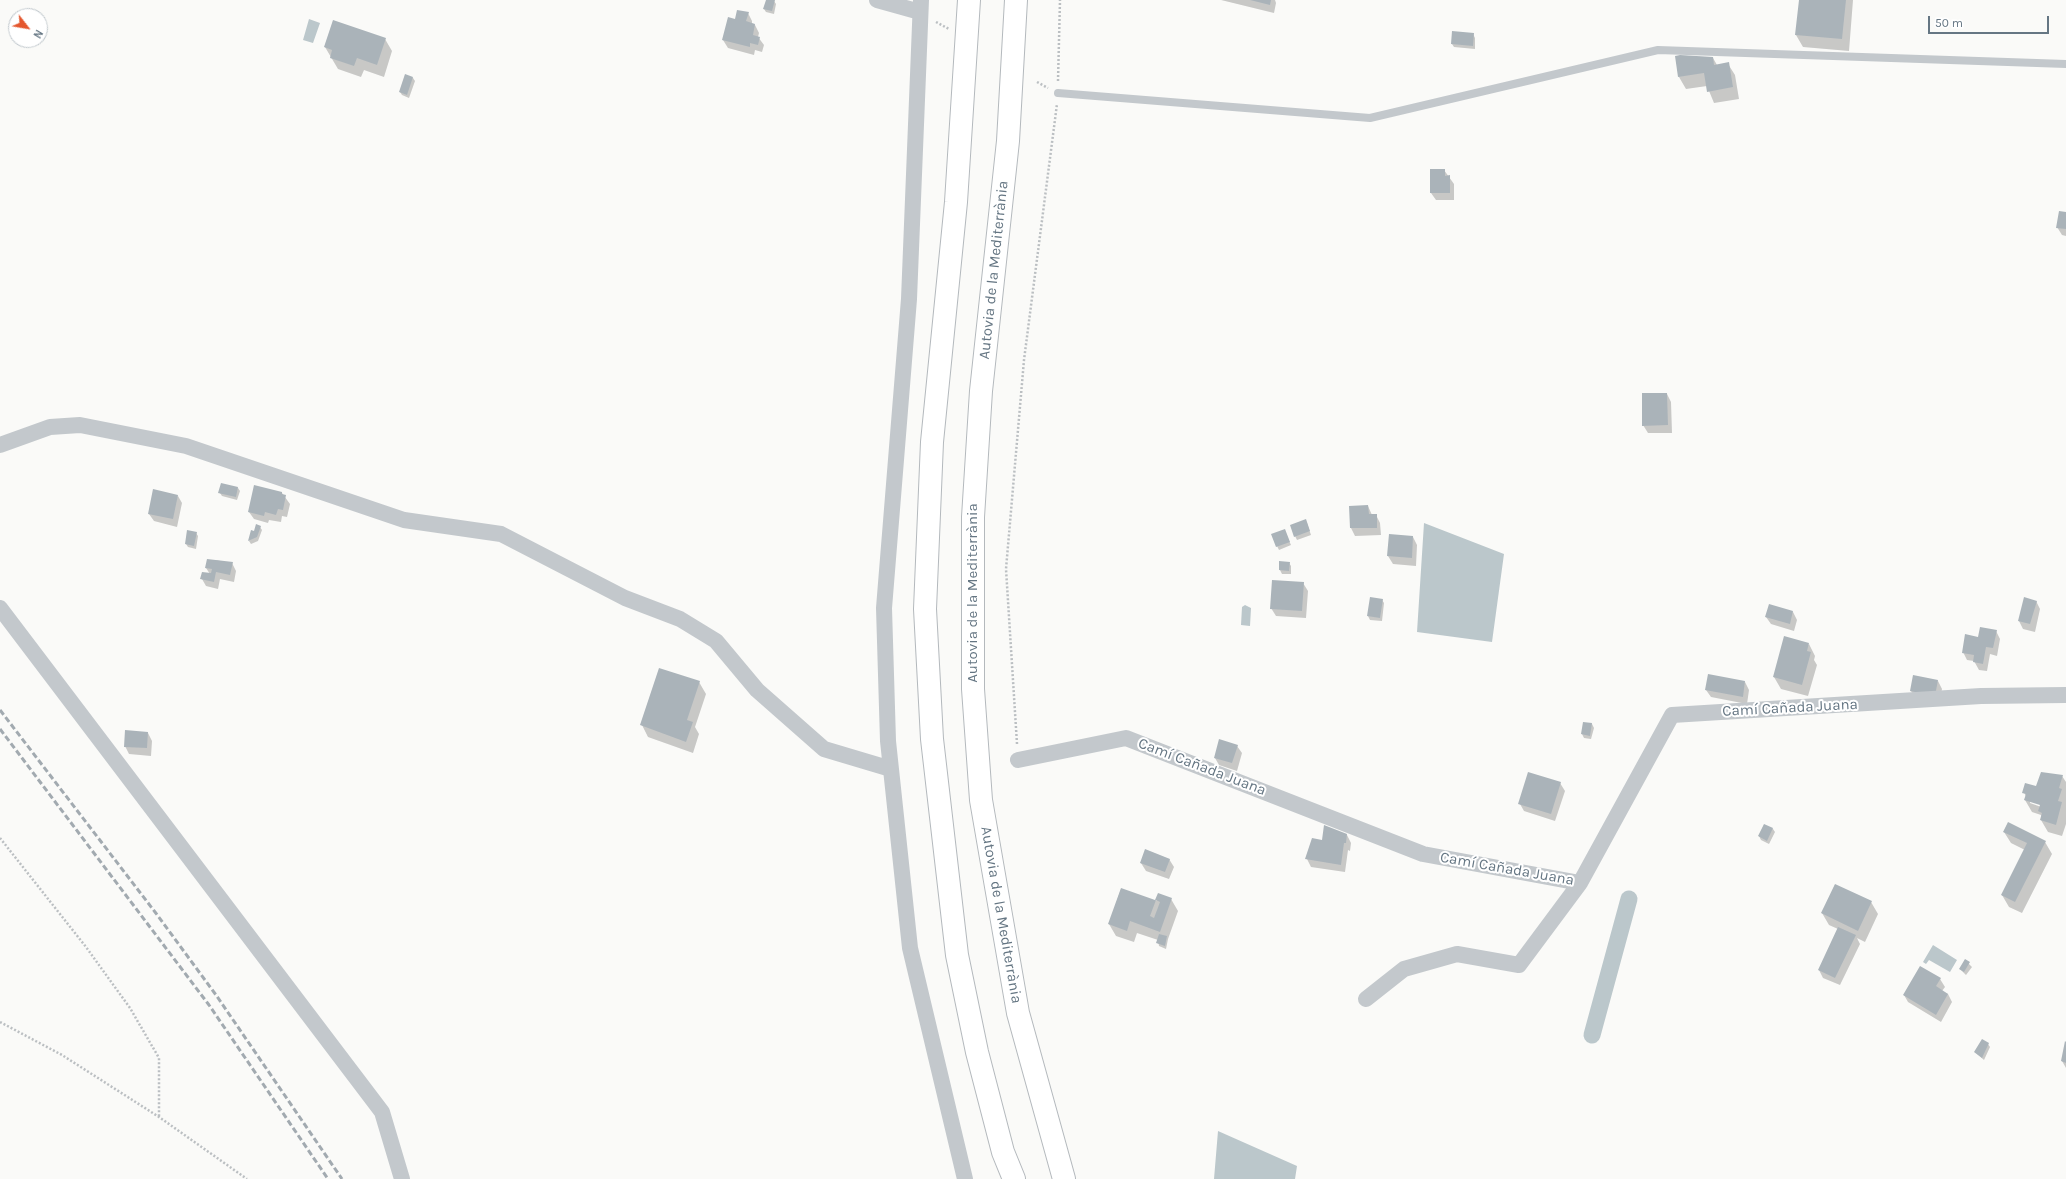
<!DOCTYPE html>
<html>
<head>
<meta charset="utf-8">
<style>
  body { margin:0 }
  #map { position:relative; width:2066px; height:1179px; overflow:hidden; background:#fafaf8; font-family:Karla,sans-serif }
  canvas { display:block }
  .north { position:absolute; left:8px; top:8px; width:40px; height:40px; box-sizing:border-box; background:#fff; border:1px solid #c1c8cd; border-radius:50%; rotate:121deg; font-size:11px; font-weight:700; line-height:16px; text-align:center; color:#657683 }
  .north::after { content:''; display:block; margin:auto; width:14px; height:18px; background:#e4572e; clip-path:polygon(50% 0,100% 100%,50% 72%,0 100%) }
  .scale { position:absolute; left:1928px; top:16px; width:121px; height:18px; box-sizing:border-box; border:2px solid #657683; border-top:0; padding-left:5px; font-size:12px; line-height:14px; white-space:nowrap; color:#657683; -webkit-text-stroke:3px #fff; paint-order:stroke }
</style>
</head>
<body>
<div id="map">
<canvas width="2066" height="1179"></canvas>
<div class="north">N</div>
<div class="scale">50 m</div>
</div>
<script>
const g = document.querySelector('canvas').getContext('2d');
g.lineJoin = 'round';
function fill(path, color) { g.fillStyle = color; g.fill(path, 'evenodd'); }
const toPath = rows => new Path2D(rows.map(r => 'M' + r).join(''));
function trace(path, color, width, dash) { g.strokeStyle = color; g.lineWidth = width; g.lineCap = dash ? 'butt' : 'round'; g.setLineDash(dash || []); g.stroke(path); }
function write(font, color, halo, rows, align = 'center') {
  g.font = font + ' Karla,sans-serif'; g.lineWidth = 4; g.setLineDash([]); g.textBaseline = 'middle'; g.strokeStyle = halo; g.fillStyle = color; for (const [text, x, y, turn = 0] of rows) {
    g.save(); g.translate(x, y); g.rotate((+turn || 0) * Math.PI / 180); g.textAlign = isNaN(turn) ? turn : align; if (halo) g.strokeText(text, 0, 0); g.fillText(text, 0, 0); g.restore();
  }
}
fill(toPath([
  [309,19,320,23,313,43,303,40],
  [1424,523,1504,554,1492,642,1417,632],
  [1245,605,1251,608,1250,626,1241,625,1242,607],
  [1933,945,1957,960,1950,972,1929,960,1926,964,1923,962],
  [1218,1131,1297,1166,1295,1179,1214,1179]
]), '#bbc7cb');
fill(toPath([
  [767,0,774,1,776,4,774,14,766,12,764,9],
  [1221,0,1275,0,1276,3,1274,13],
  [1800,0,1853,0,1849,51,1803,47,1796,35],
  [748,13,752,21,752,24,755,25,759,33,758,37,764,45,762,52,755,50,754,55,728,48,723,40,736,20],
  [1473,34,1475,38,1475,49,1454,47,1452,44],
  [385,39,392,51,384,77,364,70,361,77,338,69,325,47],
  [1676,57,1713,58,1717,65,1728,64,1735,75,1739,99,1714,103,1707,86,1686,89,1679,77],
  [406,75,413,78,415,81,409,98,402,95,400,92],
  [1444,170,1454,184,1454,200,1436,200,1431,193],
  [2066,213,2066,236,2062,235,2057,227],
  [1667,394,1671,402,1672,433,1648,433,1643,425],
  [238,488,240,491,237,500,222,496,220,493],
  [282,493,290,504,287,517,282,516,281,522,269,520,268,523,254,519,249,512],
  [178,496,182,503,177,527,154,521,149,514],
  [1368,506,1372,515,1376,515,1380,523,1381,535,1355,536,1351,528,1350,507],
  [1307,523,1311,535,1297,540,1295,536],
  [260,527,262,530,258,541,251,544,249,541,252,531,254,533],
  [196,533,198,536,196,549,188,547,186,544],
  [1286,534,1291,545,1279,550,1277,546],
  [1390,535,1413,537,1417,545,1416,566,1393,564,1388,556],
  [215,560,232,563,236,571,234,582,220,579,218,589,206,586,202,579,210,574,206,568],
  [1280,562,1289,563,1291,566,1291,574,1282,574,1280,570],
  [1303,583,1308,591,1306,618,1276,616,1271,608],
  [1382,600,1384,603,1382,621,1370,620,1368,616],
  [2036,601,2040,609,2035,632,2023,629,2019,621],
  [1793,612,1797,620,1794,631,1771,624,1766,617],
  [1996,631,2000,639,1997,656,1990,654,1987,671,1979,670,1974,661,1967,660,1963,652,1979,638],
  [1809,644,1815,656,1814,660,1817,665,1808,696,1781,689,1774,677],
  [1938,681,1942,689,1939,704,1916,699,1911,691],
  [699,682,706,694,695,727,699,734,693,753,648,737,642,725],
  [1745,682,1749,690,1747,704,1711,697,1706,690],
  [1584,723,1592,724,1594,728,1591,739,1584,738,1582,734],
  [148,733,152,741,151,756,129,754,125,746],
  [1237,746,1242,753,1237,771,1219,765,1215,758],
  [2062,776,2066,782,2066,824,2062,836,2048,832,2041,820,2041,815,2032,812,2025,800,2026,797,2024,792],
  [2030,801,2045,806,2044,808,2030,803],
  [1560,783,1565,791,1555,821,1524,811,1520,804],
  [1764,825,1773,829,1775,832,1769,844,1761,840,1759,836],
  [2004,832,2045,842,2052,854,2022,913,2009,907,2002,895,2025,850,2011,843],
  [1347,835,1351,843,1350,851,1348,850,1345,872,1311,867,1307,859,1323,841],
  [1169,859,1174,867,1169,879,1146,871,1141,863],
  [1835,885,1871,902,1878,914,1865,942,1857,938,1860,944,1840,985,1823,978,1819,970,1838,929,1829,925,1822,913],
  [1121,889,1156,901,1159,894,1171,899,1178,911,1168,939,1166,949,1159,946,1158,940,1137,933,1134,942,1116,936,1109,924],
  [1965,960,1972,967,1966,975,1960,969],
  [1940,979,1945,987,1942,991,1948,994,1952,1002,1941,1022,1908,1002,1904,995],
  [2066,1043,2066,1068,2062,1061],
  [1988,1044,1990,1047,1984,1060,1975,1052]
]), '#0003');
trace(toPath([
  [1592,1035,1629,899]
]), '#bbc7cb', 17);
fill(toPath([
  [766,0,775,0,772,11,763,9],
  [1250,0,1271,0,1270,5],
  [1799,0,1846,0,1842,39,1795,35],
  [737,10,749,12,746,21,755,24,753,35,760,37,758,45,750,43,750,47,722,40,728,17,735,19],
  [333,20,386,38,377,65,357,58,354,66,330,58,332,50,324,47],
  [1452,31,1474,33,1473,46,1451,44],
  [1680,55,1713,57,1714,65,1729,62,1733,87,1707,92,1704,73,1678,77,1675,56],
  [405,74,413,77,407,95,399,92],
  [1430,169,1445,169,1445,176,1450,175,1450,193,1430,193],
  [2059,211,2066,212,2066,229,2056,228],
  [1642,393,1667,393,1668,425,1642,426],
  [221,483,238,487,236,497,218,493],
  [254,485,282,492,282,494,286,495,283,510,278,509,276,515,265,512,264,516,248,512],
  [153,489,178,495,173,519,148,514],
  [1368,505,1369,514,1377,514,1377,528,1350,528,1349,506],
  [1306,519,1310,531,1294,537,1290,525],
  [256,524,261,526,257,537,248,541,251,530,254,531],
  [1285,529,1290,542,1276,547,1271,534],
  [187,530,197,532,194,546,185,544],
  [1389,534,1413,536,1412,558,1387,556],
  [207,559,233,562,230,575,216,572,214,582,200,579,202,572,211,573,212,569,205,568],
  [1279,561,1290,562,1289,571,1279,570],
  [1272,580,1304,582,1302,611,1270,609],
  [1370,597,1383,599,1380,618,1367,616],
  [2024,597,2037,601,2030,624,2018,621],
  [1769,604,1793,611,1790,624,1765,617],
  [1980,627,1997,630,1993,648,1986,647,1983,664,1973,662,1974,655,1962,653,1965,634,1978,637],
  [1784,636,1809,643,1807,651,1811,652,1802,685,1773,677],
  [659,668,700,681,687,720,693,722,686,742,640,725],
  [1708,674,1745,681,1743,697,1705,690],
  [1913,675,1938,680,1935,696,1910,691],
  [1583,722,1592,723,1590,736,1581,734],
  [125,730,148,732,147,748,124,747],
  [1219,739,1238,745,1232,763,1214,758],
  [1528,772,1561,782,1551,814,1518,804],
  [2041,772,2063,775,2059,788,2062,789,2058,801,2062,802,2056,825,2040,820,2042,813,2038,811,2040,805,2024,800,2026,794,2022,793,2025,783,2036,786],
  [2008,822,2046,841,2015,902,2001,895,2027,843,2003,832],
  [1764,824,1773,828,1767,841,1758,836],
  [1324,825,1347,834,1346,843,1344,843,1341,865,1305,859,1312,838,1322,840],
  [1145,849,1170,859,1165,872,1140,863],
  [1835,884,1872,901,1858,931,1821,913],
  [1121,888,1155,900,1158,893,1172,898,1160,932,1130,921,1127,931,1108,924],
  [1156,900,1160,902,1154,918,1150,916],
  [1838,927,1856,935,1835,978,1818,970],
  [1159,934,1167,936,1165,946,1156,943],
  [1965,959,1970,962,1964,972,1959,969],
  [1920,966,1941,978,1936,986,1948,994,1936,1015,1903,995],
  [1982,1039,1989,1043,1982,1058,1974,1052],
  [2065,1041,2066,1042,2066,1063,2061,1061]
]), '#aab3b9');
const highway = toPath([
  [969,0,956,202,932,442,925,609,932,739,957,955,977,1052,1003,1152,1014,1179],
  [1016,0,1008,141,981,391,973,517,973,689,981,800,1018,1013,1064,1179]
]);
trace(highway, '#b4b9bd', 24);
trace(toPath([
  [936,22,949,29],
  [1058,81,1060,0],
  [1037,82,1048,88],
  [1017,744,1006,569,1024,360,1057,104],
  [0,838,86,947,130,1008,159,1058,159,1117],
  [0,1022,62,1055,159,1117,247,1179]
]), '#bbbfc2', 2.5, [2, 2]);
trace(toPath([
  [1058,93,1370,118,1658,50,2066,64]
]), '#c3c8cc', 8);
trace(toPath([
  [877,0,920,12],
  [921,0,909,299,884,608,888,741,910,948,965,1179],
  [0,445,50,427,80,425,186,446,404,520,501,534,625,598,680,619,716,641,757,690,824,749,891,769],
  [0,608,382,1112,402,1179],
  [1018,760,1126,738,1423,854,1580,883,1672,715,1981,696,2066,695],
  [1366,999,1404,969,1457,954,1519,965,1580,883]
]), '#c3c8cc', 16);
trace(highway, '#fff', 22);
trace(toPath([
  [0,710,155,912,216,995,342,1179],
  [0,729,209,1005,328,1179]
]), '#a2aab0', 3, [6, 3]);
write('15px', '#657683', '#fff', [
  ["Autovia de la Mediterrània",994,270,-84],
  ["Autovia de la Mediterrània",973,593,-90],
  ["Camí Cañada Juana",1790,708,-3],
  ["Camí Cañada Juana",1202,767,21],
  ["Camí Cañada Juana",1507,869,10],
  ["Autovia de la Mediterrània",1001,915,80]
]);
</script>
</body>
</html>
